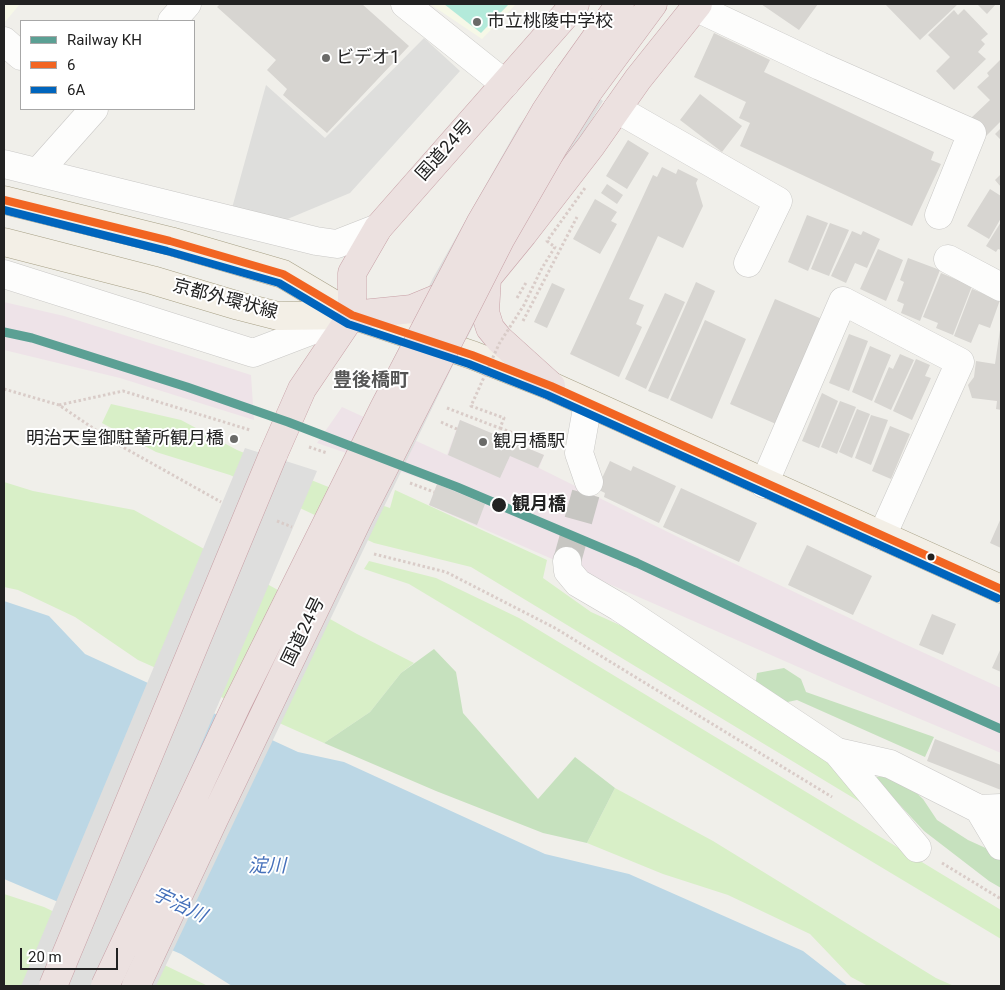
<!DOCTYPE html>
<html>
<head>
<meta charset="utf-8">
<style>
  body { margin:0 }
  #map { position:relative; width:1005px; height:990px; overflow:hidden; background:#f0efea; font-family:Roboto,sans-serif }
  canvas { display:block }
  .frame { position:absolute; inset:0; border:5px solid #222; pointer-events:none }
  .legend { position:absolute; left:20px; top:20px; width:175px; height:90px; box-sizing:border-box; background:#fff; border:1px solid #a7a7a7; margin:0; padding:6px 9px; list-style:none; font-size:15px; color:#222 }
  .legend li { display:flex; align-items:center; gap:10px; height:25px }
  .legend b { width:25px; border:1px solid #a7a7a7 }
  .scale { position:absolute; left:20px; top:948px; width:98px; height:22px; box-sizing:border-box; border:2px solid #222; border-top:0; padding-left:6px; font-size:15px; line-height:18px; white-space:nowrap; color:#222; -webkit-text-stroke:4px #fff; paint-order:stroke }
</style>
</head>
<body>
<div id="map">
<canvas width="1005" height="990"></canvas>
<div class="frame"></div>
<ul class="legend">
<li><b style="height:6px;background:#5ba094"></b>Railway KH</li>
<li><b style="height:6px;background:#f26522"></b>6</li>
<li><b style="height:6px;background:#0065bd"></b>6A</li>
</ul>
<div class="scale">20 m</div>
</div>
<script>
const g = document.querySelector('canvas').getContext('2d');
g.lineJoin = 'round';
function fill(path, color) { g.fillStyle = color; g.fill(path, 'evenodd'); }
const toPath = rows => new Path2D(rows.map(r => 'M' + r).join(''));
function trace(path, color, width, dash) { g.strokeStyle = color; g.lineWidth = width; g.lineCap = dash ? 'butt' : 'round'; g.setLineDash(dash || []); g.stroke(path); }
function write(font, color, halo, rows, align = 'center') {
  g.font = font + ' Roboto,"Noto Sans JP",sans-serif'; g.lineWidth = 4; g.setLineDash([]); g.textBaseline = 'middle'; g.strokeStyle = halo; g.fillStyle = color; for (const [text, x, y, turn = 0] of rows) {
    g.save(); g.translate(x, y); g.rotate((+turn || 0) * Math.PI / 180); g.textAlign = isNaN(turn) ? turn : align; if (halo) g.strokeText(text, 0, 0); g.fillText(text, 0, 0); g.restore();
  }
}
fill(toPath([
  [4,302,64,316,251,375,254,420,120,378,4,350],
  [342,407,447,455,460,420,544,455,539,468,678,537,898,641,1001,688,1001,753,837,684,429,505,437,484,317,443]
]), '#eee3e8');
fill(toPath([
  [4,4,20,4,4,23],
  [430,4,516,4,482,39]
]), '#f6f8e7');
fill(toPath([
  [424,38,460,71,350,193,278,223,232,208,266,85,325,138]
]), '#dededc');
fill(toPath([
  [111,404,181,420,237,450,326,486,390,508,395,490,547,560,543,578,591,612,668,647,810,743,875,811,471,567,374,543,230,475,156,452,102,423],
  [4,482,33,491,134,510,357,634,414,663,401,673,370,712,324,743,138,660,75,617,18,590,4,587],
  [369,561,436,578,519,618,1001,910,1001,939,409,584,364,569],
  [615,788,713,841,936,978,954,986,868,986,851,977,810,934,728,895,663,874,587,843],
  [4,894,44,907,208,986,4,986]
]), '#d8efc7');
fill(toPath([
  [434,649,456,672,463,713,538,799,575,757,615,788,587,843,543,833,436,791,324,743,370,712,401,673],
  [784,668,801,679,806,692,934,737,925,757,797,700,783,703,755,687,757,673],
  [897,775,923,799,937,820,968,840,1001,855,1001,888,989,881,924,831,874,777]
]), '#c6e1be');
fill(toPath([
  [444,4,509,4,481,33]
]), '#b3eada');
fill(toPath([
  [4,601,49,616,85,654,298,752,344,762,545,854,629,874,803,951,848,986,232,986,181,954,4,879]
]), '#bcd7e5');
fill(toPath([
  [558,72,603,101,551,186,494,286,455,361,378,519,156,986,21,986,245,448,317,471,148,870,333,483,433,278,519,126]
]), '#dededd');
fill(toPath([
  [220,4,362,4,409,46,327,133,283,95,287,89,267,70,276,60,217,7],
  [761,4,818,4,799,30],
  [885,4,958,4,920,40],
  [977,4,996,4,987,14],
  [964,9,988,34,981,40,985,44,978,52,986,59,954,90,936,71,950,57,928,35,954,10,958,15],
  [714,33,770,60,764,72,934,152,931,160,941,164,912,226,740,146,750,123,739,118,746,102,694,77],
  [1001,59,1001,121,986,136,970,119,990,100,977,87,989,76,987,73],
  [700,94,742,126,722,152,680,120],
  [1001,128,1001,140,995,134],
  [628,140,649,153,627,189,606,176],
  [662,167,676,174,678,169,698,179,696,183,703,206,683,248,658,236,629,299,644,305,636,324,642,327,619,377,570,354,653,175,657,177],
  [1001,174,1001,187,995,180],
  [607,184,623,195,617,204,601,193],
  [990,189,1001,196,1001,218,989,239,967,226],
  [595,199,617,212,611,221,617,224,600,254,573,239],
  [807,215,828,223,808,271,788,262],
  [1001,222,1001,250,998,249,996,252,986,246],
  [830,223,849,230,829,276,811,269],
  [852,231,861,235,863,231,880,239,867,268,855,263,846,283,831,276],
  [878,249,903,260,886,301,860,289],
  [908,258,940,270,920,321,901,313,904,304,897,301,904,282,900,280],
  [941,273,972,286,953,335,936,328,938,323,923,317],
  [696,282,715,291,668,399,648,391],
  [552,283,565,289,547,328,534,322],
  [972,289,1000,300,990,328,979,324,971,343,954,336],
  [665,293,685,302,646,389,625,379],
  [775,299,822,319,776,424,730,404],
  [705,320,746,339,712,419,670,400],
  [1000,330,1001,330,1001,410,996,409,997,401,972,398,968,385,974,377,976,361,995,364],
  [849,334,868,341,849,391,829,383],
  [870,346,891,355,872,401,852,392],
  [900,354,914,360,891,410,874,402,889,367,893,369],
  [916,359,930,365,925,376,931,378,912,420,893,411],
  [822,393,838,401,819,448,802,441],
  [840,401,856,407,837,454,821,447],
  [857,409,870,414,852,458,839,452],
  [871,415,888,420,871,465,855,458],
  [460,420,544,455,538,468,510,456,500,478,448,455],
  [890,426,910,434,891,479,872,471],
  [610,461,631,471,633,466,676,486,659,523,604,497,605,493,597,489],
  [437,484,485,504,477,525,429,505],
  [681,488,757,523,739,562,663,527],
  [1001,518,1001,548,990,543],
  [807,545,872,576,853,615,788,585],
  [932,614,956,624,943,655,919,645],
  [1001,648,1001,672,992,668],
  [935,739,1001,765,1001,790,927,761]
]), '#d7d5d1');
trace(toPath([
  [567,561,589,482]
]), '#c7c6c2', 28, [28, 14]);
const minor = toPath([
  [405,4,505,84],
  [695,7,820,66,972,133,939,215],
  [172,21,187,4],
  [4,41,21,56],
  [617,109,778,201,748,263],
  [4,164,316,241,337,244,378,228],
  [38,172,94,109],
  [948,259,1001,287],
  [4,274,253,353,350,316],
  [588,403,579,453,589,482],
  [764,484,843,301,960,362,882,536],
  [567,561,568,571,578,583,619,607,837,752,917,848],
  [837,752,890,764,979,809,1001,808],
  [979,809,1001,846]
]);
const major = toPath([
  [4,200,170,241,283,274,352,315,472,355,551,386,1001,589],
  [4,242,152,280,239,306,278,316,352,315]
]);
const highway = toPath([
  [568,77,620,4],
  [588,92,653,4],
  [487,278,485,312,490,328,499,339,551,386],
  [352,315,412,309,487,278,523,234,591,146,638,79,698,4],
  [273,455,302,389,352,315,352,273,378,228,575,4]
]);
trace(minor, '#c9c8c6', 29);
trace(major, '#a7a086', 29);
trace(highway, '#c7a0a6', 29);
trace(toPath([
  [517,298,527,281],
  [523,321,577,217],
  [4,389,59,405,112,441,221,502],
  [59,405,123,391,250,430],
  [447,408,494,426],
  [441,422,457,429],
  [500,428,549,447],
  [309,447,327,453],
  [410,483,434,492],
  [277,521,292,527],
  [374,554,446,572,555,628,832,797],
  [942,863,1001,899]
]), '#d9ccc8', 3, [2.5, 2.5]);
trace(minor, '#fdfdfc', 28);
trace(major, '#f3efe6', 28);
trace(highway, '#ece1e0', 28);
const highwayBridge = toPath([
  [53,986,273,455],
  [105,986,237,704,384,408,481,222,545,112,568,77],
  [136,986,214,819,358,519,501,238,554,146,588,92]
]);
trace(highwayBridge, '#c7a0a6', 29, []);
trace(toPath([
  [494,426,500,428,504,418,471,406,499,344,524,305,542,268,555,247,547,241,585,188]
]), '#d9ccc8', 3, [2.5, 2.5]);
trace(highwayBridge, '#ece1e0', 28);
trace(toPath([
  [4,200,170,241,283,274,352,315,472,355,551,386,1001,589]
]), '#f26522', 8);
trace(toPath([
  [4,210,167,251,279,283,348,324,469,364,547,395,997,598]
]), '#0065bd', 8);
trace(toPath([
  [4,332,32,338,187,387,288,422,457,487,637,563,821,649,1001,729]
]), '#5ba094', 9);
for (const [x, y, r, color] of [
  [477,22,5,"#6a6a68"],
  [326,58,5,"#6a6a68"],
  [234,439,5,"#6a6a68"],
  [483,442,5,"#6a6a68"],
  [499,505,8,"#222"],
  [931,557,4.5,"#222"]
]) { const dot = new Path2D(); dot.arc(x, y, r, 0, 2 * Math.PI); g.fillStyle = color; g.fill(dot); trace(dot, '#fff', 2); }
write('18px', '#222', '#fff', [
  ["市立桃陵中学校",487,22],
  ["ビデオ1",336,58],
  ["明治天皇御駐輦所観月橋",224,439,"right"],
  ["観月橋駅",493,442]
], 'left');
write('18px', '#222', '#fff', [
  ["国道24号",445,151,-48],
  ["京都外環状線",225,300,15],
  ["国道24号",304,632,-64]
]);
write('bold 18px', '#222', '#fff', [
  ["観月橋",512,505]
], 'left');
write('bold 19px', '#555', '#fff', [
  ["豊後橋町",371,381]
]);
write('italic 19px', '#4570ba', '#fff', [
  ["淀川",267,867],
  ["宇治川",179,906,25]
]);
</script>
</body>
</html>
